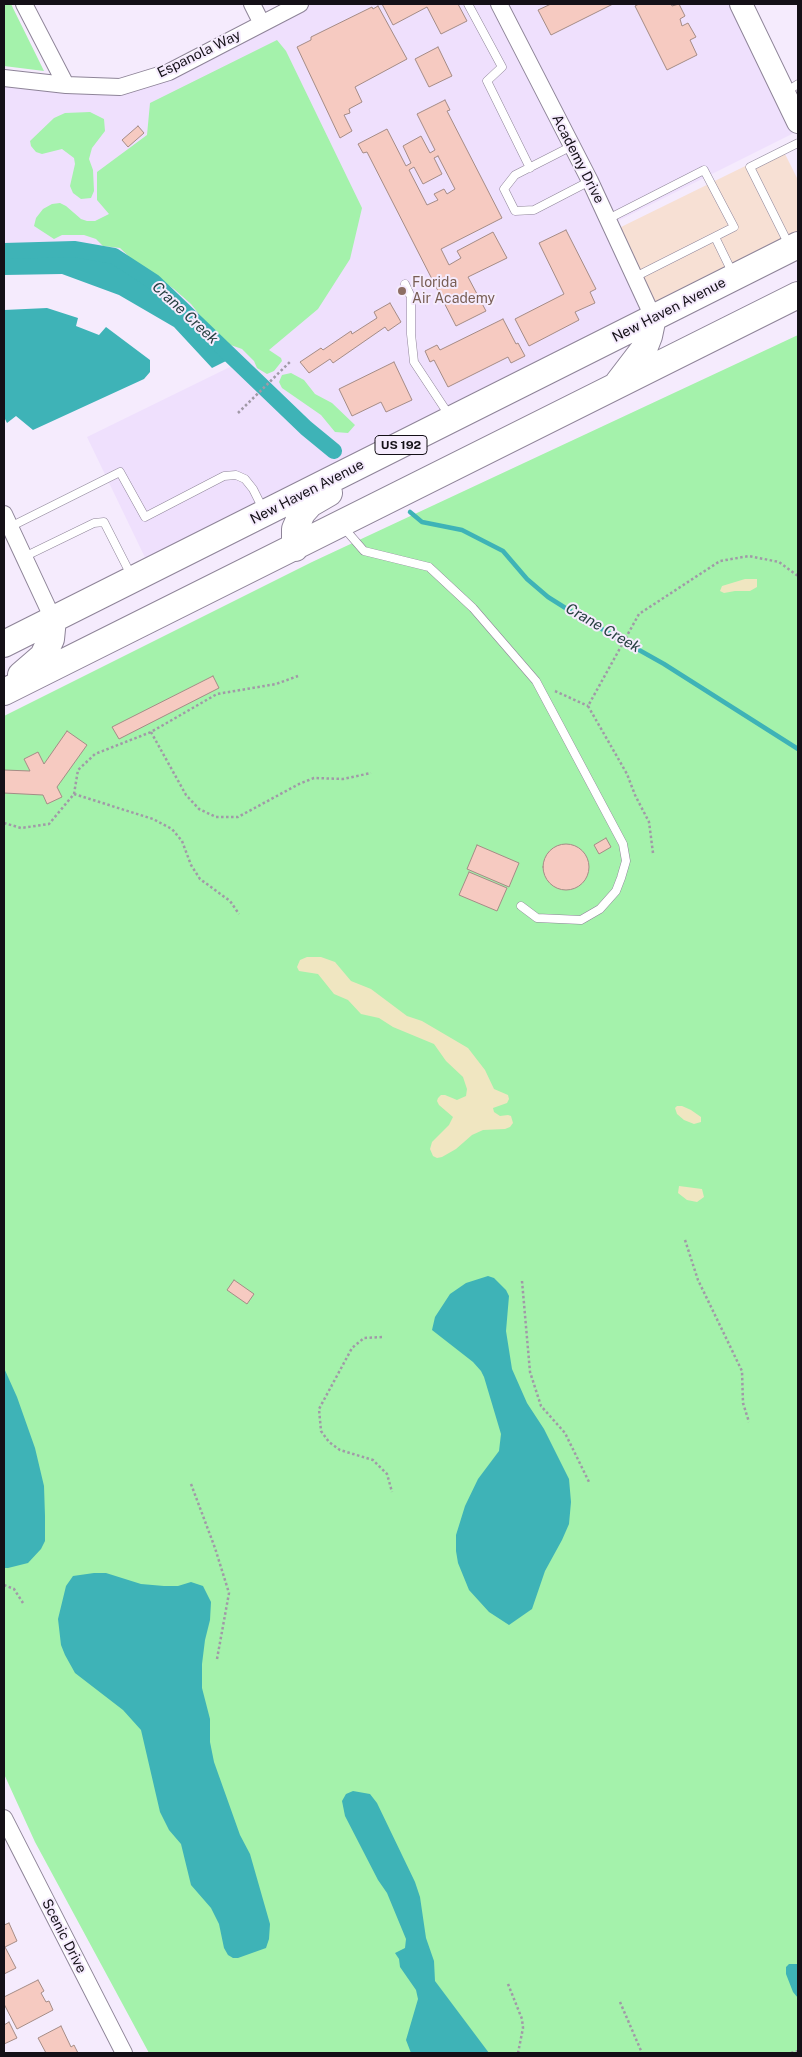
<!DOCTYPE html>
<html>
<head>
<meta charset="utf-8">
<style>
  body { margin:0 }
  #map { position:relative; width:802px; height:2057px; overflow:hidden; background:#f5ebfd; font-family:"Public Sans",sans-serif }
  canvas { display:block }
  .frame { position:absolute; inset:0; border:5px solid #141017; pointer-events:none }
</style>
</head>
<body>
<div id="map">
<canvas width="802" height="2057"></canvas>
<div class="frame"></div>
</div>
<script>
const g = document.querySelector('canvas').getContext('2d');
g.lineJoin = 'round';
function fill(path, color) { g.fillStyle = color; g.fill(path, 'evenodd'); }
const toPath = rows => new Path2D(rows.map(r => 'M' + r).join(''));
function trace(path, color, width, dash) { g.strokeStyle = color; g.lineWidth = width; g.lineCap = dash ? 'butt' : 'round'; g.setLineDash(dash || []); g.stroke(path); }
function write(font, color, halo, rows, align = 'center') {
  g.font = font + ' "Public Sans",sans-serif'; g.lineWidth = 4; g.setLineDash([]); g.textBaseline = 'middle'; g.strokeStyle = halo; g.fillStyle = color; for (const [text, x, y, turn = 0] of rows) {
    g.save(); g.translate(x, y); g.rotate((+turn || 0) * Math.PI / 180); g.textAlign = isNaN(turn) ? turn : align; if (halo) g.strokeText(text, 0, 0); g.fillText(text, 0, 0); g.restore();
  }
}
fill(toPath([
  [782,148,798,180,798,231,654,304,619,228]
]), '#f7e0d4');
fill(toPath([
  [300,4,741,4,798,131,610,225,653,317,151,570,87,437,238,363,154,282,114,256,74,249,4,251,4,78,120,87]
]), '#efe0fd');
fill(toPath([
  [4,4,11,4,44,71,4,66],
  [277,40,286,51,362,208,350,259,318,309,269,350,281,358,282,361,274,371,267,374,257,368,254,361,242,349,225,343,217,337,191,304,174,289,157,277,146,273,120,248,103,246,96,239,84,235,62,235,54,239,34,226,36,218,43,209,52,204,60,203,66,206,81,219,87,221,95,221,109,214,97,200,97,172,147,135,150,103],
  [90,112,104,119,105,131,92,148,89,159,93,170,94,191,91,198,81,199,73,193,70,186,75,164,74,158,62,149,42,154,36,152,31,146,30,141,54,118,65,113],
  [798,335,798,2053,149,2053,35,1842,4,1774,4,716,312,562],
  [291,373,304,380,315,394,332,403,355,425,348,433,335,432,321,415,282,388,279,382,282,375]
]), '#a4f2ab');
fill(toPath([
  [745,579,757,579,757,587,750,591,735,591,724,593,720,591,722,586],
  [307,957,321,957,335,962,351,981,371,989,407,1016,422,1021,468,1048,485,1070,494,1089,508,1095,509,1099,507,1103,493,1108,494,1112,500,1116,508,1115,511,1116,513,1123,510,1127,505,1129,483,1130,472,1135,456,1149,442,1157,437,1158,433,1156,430,1149,432,1142,449,1125,453,1117,439,1105,437,1101,438,1098,441,1095,445,1095,457,1100,466,1096,467,1089,463,1077,446,1061,434,1044,393,1027,379,1018,361,1014,348,1000,334,994,318,974,299,971,297,967,300,960],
  [677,1106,682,1106,691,1110,701,1117,701,1122,694,1124,684,1120,677,1114,675,1108],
  [679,1186,702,1189,704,1197,697,1202,687,1200,678,1193]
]), '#f0e6c1');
fill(toPath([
  [74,256,112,263,150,288,226,361,212,368,174,327,119,295,62,274,4,275,4,258],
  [47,308,78,318,76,326,99,335,106,327,150,360,150,372,144,379,33,430,16,416,7,423,4,417,4,310],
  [488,1276,494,1278,506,1290,509,1296,506,1331,512,1369,527,1403,544,1429,569,1479,571,1502,569,1524,562,1540,545,1571,532,1609,509,1625,489,1612,469,1590,458,1563,456,1551,456,1535,465,1506,478,1479,499,1451,501,1434,484,1377,481,1371,473,1362,432,1330,435,1317,450,1294,466,1283],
  [4,1368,17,1397,35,1448,44,1486,45,1516,45,1541,41,1549,28,1563,8,1568,4,1568],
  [94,1573,106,1573,141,1584,164,1586,178,1586,191,1582,203,1586,211,1602,210,1620,205,1640,202,1664,202,1688,210,1719,210,1742,214,1762,240,1835,250,1854,270,1924,269,1939,266,1948,238,1958,233,1958,228,1955,224,1948,219,1924,211,1908,191,1885,181,1844,169,1830,160,1812,141,1730,123,1710,75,1673,65,1655,61,1645,58,1619,66,1586,73,1576],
  [353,1791,370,1794,377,1803,415,1882,420,1897,426,1938,434,1961,435,1981,489,2053,411,2053,406,2040,418,1999,416,1990,400,1967,399,1959,395,1953,405,1948,406,1939,387,1893,378,1880,345,1816,342,1801,346,1794],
  [789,1964,798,1964,798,1998,793,1992,786,1974,786,1967]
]), '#3eb3b7');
trace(toPath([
  [410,512,422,522,462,530,503,551,527,579,548,597,575,614,664,664,798,749]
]), '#3eb3b7', 4.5);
trace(toPath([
  [4,251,74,249,114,256,154,282,306,428,334,451]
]), '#3eb3b7', 16);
const building = toPath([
  [382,4,458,4,467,21,441,34,427,7,393,25,382,4],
  [551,4,613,4,551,35,538,10,551,4],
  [639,4,671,4,672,6,679,4,685,16,680,19,682,26,688,23,696,37,690,40,697,55,667,70,635,6,639,4],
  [378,6,407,59,355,87,362,102,349,109,350,113,344,115,352,131,340,138,297,47,311,40,311,37,372,7,373,9,378,6],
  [438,47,452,76,429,87,415,59,438,47],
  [445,100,450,110,447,111,502,218,441,249,449,265,461,258,457,251,493,232,507,258,468,277,486,311,456,326,367,152,363,153,358,144,387,129,406,166,411,163,403,146,421,136,430,153,435,150,417,114,445,100],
  [438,156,455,189,447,194,444,189,434,194,438,200,427,205,409,170,414,167,423,184,442,174,434,158,438,156],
  [138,126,144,133,128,147,122,140,138,126],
  [566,230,596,289,590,292,595,303,575,312,579,320,529,346,515,319,564,294,539,243,566,230],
  [390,303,401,322,388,331,385,327,333,363,330,359,309,373,300,362,321,348,323,350,351,331,352,334,377,318,374,312,390,303],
  [503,319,516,344,518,343,525,356,511,363,508,357,448,387,434,360,430,362,425,351,437,345,440,350,503,319],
  [394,362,412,400,386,412,381,402,352,416,339,389,394,362],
  [213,676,219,688,119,739,112,727,213,676],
  [67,731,87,745,57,787,62,797,47,804,43,795,4,793,4,770,30,771,24,759,38,752,44,764,67,731],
  [606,838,611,847,599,854,594,845,606,838],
  '543 867a23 23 0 1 1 46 0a23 23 0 1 1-46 0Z',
  [477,845,519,863,509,887,467,869,477,845],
  [469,872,507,888,497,911,459,895,469,872],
  [234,1280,254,1294,247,1304,227,1290,234,1280],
  [9,1923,17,1941,5,1947,16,1968,4,1974,4,1925,9,1923],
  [38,1980,44,1991,41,1993,46,2002,49,2001,53,2010,17,2029,4,2004,4,1997,38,1980],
  [9,2022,17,2038,4,2044,4,2025,9,2022],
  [61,2026,71,2047,74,2045,78,2053,46,2053,38,2038,61,2026]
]);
fill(building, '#f6cac1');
trace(building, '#a58c86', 1);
const lane = toPath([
  [468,4,502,67,487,81,530,168],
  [786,92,798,84],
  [572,146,515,175,504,189,515,211,534,210,590,181],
  [608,219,704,170,734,227,635,277],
  [715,237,733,274],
  [789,245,750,167,798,143],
  [405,284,411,297,411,334,414,362,449,415],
  [10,527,120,472,145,517,224,476,236,475,245,479,253,489,263,509],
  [344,528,364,551,429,567,473,608,536,681,623,844,626,861,621,878,616,891,600,909,581,920,537,918,521,906],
  [24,557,94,523,104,522,131,575]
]);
const street = toPath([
  [24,4,66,85],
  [252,4,261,22],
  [499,4,590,181,653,317],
  [4,78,66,85,120,87,169,72,300,4],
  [4,514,53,619],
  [4,1818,124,2053]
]);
const secondary = toPath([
  [741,4,798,122]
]);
const primary = toPath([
  [618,383,644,349,649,336,653,317],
  [295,548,295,529,302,513,310,504,329,493],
  [4,644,798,245],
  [21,675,43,656,51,639,53,619],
  [4,692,798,295]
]);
trace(lane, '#8e8498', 9);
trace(street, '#8e8498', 18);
trace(secondary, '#8e8498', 24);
trace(primary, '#8e8498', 28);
trace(toPath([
  [238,413,291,361],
  [555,691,588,706],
  [151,732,186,795,199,809,216,817,238,817,299,784,314,778,343,779,371,773],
  [74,794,153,819,172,829,182,841,191,865,200,879,230,901,239,914],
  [4,823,21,828,49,824,74,794,78,770,95,754,151,732,217,694,276,684,298,676],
  [653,853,649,822,635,795,627,774,588,706,639,614,720,561,749,556,779,562,798,576],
  [685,1240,698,1280,742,1371,743,1403,749,1422],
  [522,1281,530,1372,541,1406,565,1433,590,1484],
  [382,1337,364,1338,352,1348,319,1409,321,1431,329,1442,340,1450,373,1460,387,1474,392,1492],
  [191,1484,215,1548,229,1593,217,1659],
  [4,1585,14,1589,23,1603],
  [508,1984,522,2019,523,2028,518,2053],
  [620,2002,642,2053],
  [791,2053,798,2051]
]), '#a199a7', 2.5, [2.5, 2.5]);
trace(lane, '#fff', 8);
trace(street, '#fff', 16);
trace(secondary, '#fff', 22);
trace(primary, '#fff', 26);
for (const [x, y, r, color] of [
  [402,291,5,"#8d6e63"]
]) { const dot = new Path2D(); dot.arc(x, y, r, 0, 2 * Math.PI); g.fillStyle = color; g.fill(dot); trace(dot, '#f5ebfd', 2); }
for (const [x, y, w] of [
  [401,445,52]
]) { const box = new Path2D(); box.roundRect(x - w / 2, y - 9.5, w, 19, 4); g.fillStyle = '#f5ebfd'; g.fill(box); trace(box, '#141017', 1); }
write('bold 12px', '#141017', null, [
  ["US 192",401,445]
]);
write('14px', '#141017', '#f5ebfd', [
  ["Espanola Way",199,54,-26],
  ["Academy Drive",578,159,63],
  ["New Haven Avenue",669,310,-27],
  ["New Haven Avenue",307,492,-27],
  ["Scenic Drive",64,1936,63]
]);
write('14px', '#785e54', '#f5ebfd', [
  ["Florida",412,283],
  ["Air Academy",412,299]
], 'left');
write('italic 15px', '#284142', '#f5ebfd', [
  ["Crane Creek",185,313,43],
  ["Crane Creek",603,628,30]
]);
</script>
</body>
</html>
